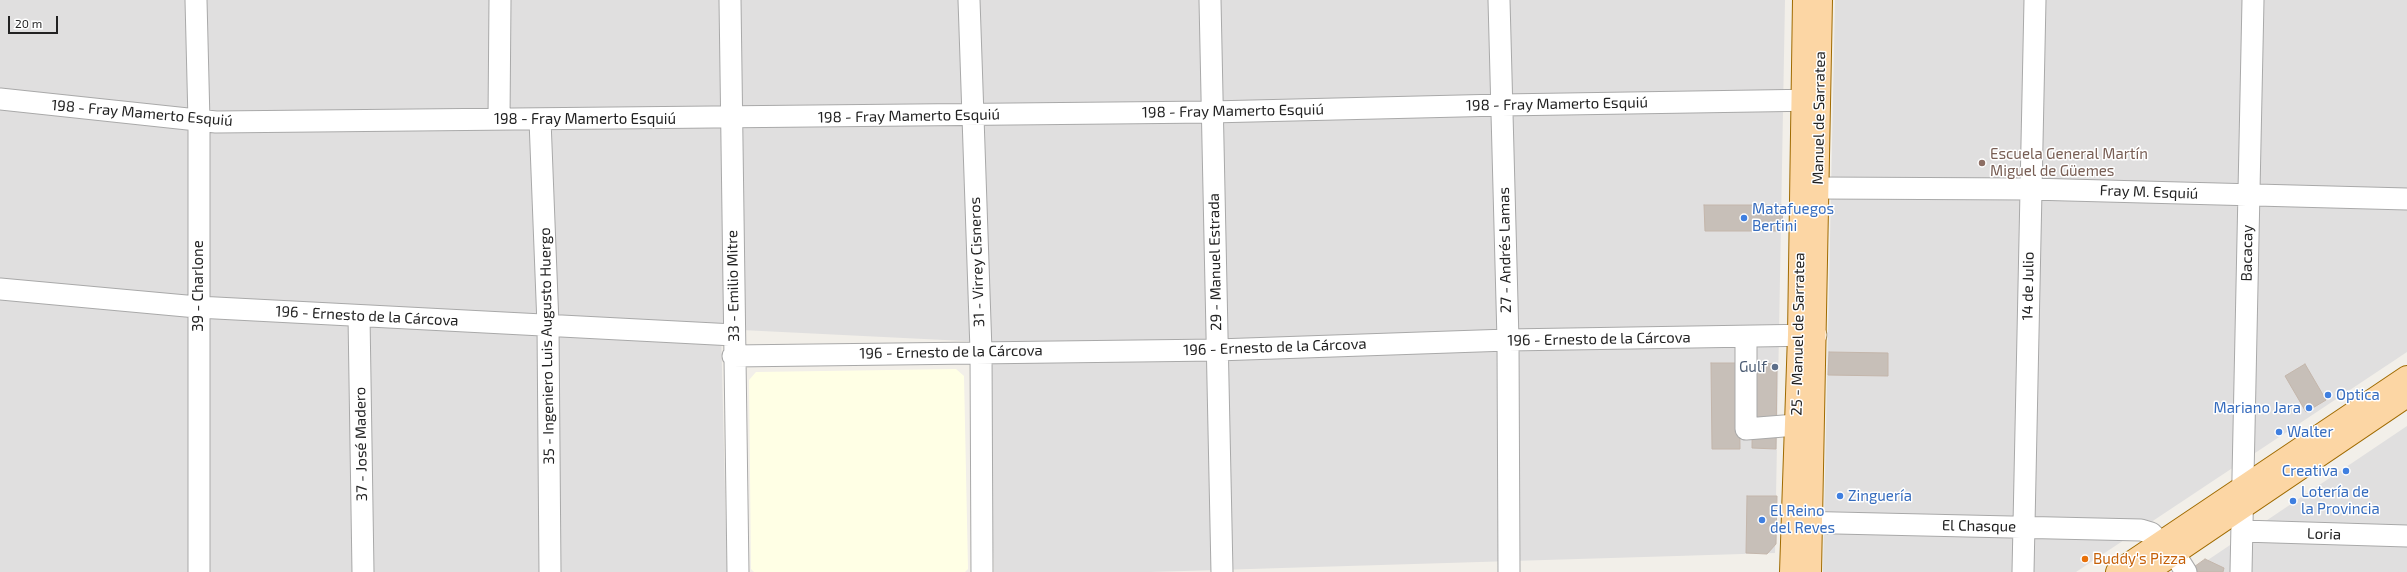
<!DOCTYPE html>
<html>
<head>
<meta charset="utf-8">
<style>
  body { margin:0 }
  #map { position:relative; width:2407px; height:572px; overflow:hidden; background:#f2efe9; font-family:"Exo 2",sans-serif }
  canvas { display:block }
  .scale { position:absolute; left:8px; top:16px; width:50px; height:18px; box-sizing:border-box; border:2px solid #222; border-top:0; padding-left:5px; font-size:12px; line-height:14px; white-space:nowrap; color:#222; -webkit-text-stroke:3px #fff; paint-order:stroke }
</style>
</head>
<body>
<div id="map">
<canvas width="2407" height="572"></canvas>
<div class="scale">20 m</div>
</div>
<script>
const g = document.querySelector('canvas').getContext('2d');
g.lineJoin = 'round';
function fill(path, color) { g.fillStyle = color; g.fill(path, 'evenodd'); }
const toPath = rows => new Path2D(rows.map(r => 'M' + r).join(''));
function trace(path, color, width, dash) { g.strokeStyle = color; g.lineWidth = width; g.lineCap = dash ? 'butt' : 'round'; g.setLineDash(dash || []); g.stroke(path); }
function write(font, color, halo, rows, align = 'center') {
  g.font = font + ' "Exo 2",sans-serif'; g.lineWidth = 3; g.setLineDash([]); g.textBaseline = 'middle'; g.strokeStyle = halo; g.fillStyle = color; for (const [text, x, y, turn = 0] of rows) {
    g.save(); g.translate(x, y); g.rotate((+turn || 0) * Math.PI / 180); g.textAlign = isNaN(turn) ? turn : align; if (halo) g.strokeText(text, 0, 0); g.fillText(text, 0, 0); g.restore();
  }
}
fill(toPath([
  [0,0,1785,0,1775,553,1151,572,994,572,985,342,721,329,727,572,0,572],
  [1835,0,2407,0,2407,352,2076,572,1823,572],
  [2407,426,2407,572,2190,572]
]), '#e0dfdf');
fill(toPath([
  [956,369,964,376,968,569,965,572,754,572,751,569,749,380,756,372]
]), '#ffffe5');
const building = toPath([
  [1704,205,1782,205,1783,231,1705,231,1704,205],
  [1829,352,1888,353,1888,376,1828,375,1829,352],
  [1711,363,1739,363,1740,449,1712,449,1711,363],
  [1753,363,1777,364,1776,449,1752,448,1753,363],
  [2305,364,2326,400,2306,412,2285,376,2305,364],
  [1747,496,1777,496,1776,544,1767,554,1746,553,1747,496],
  [2205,559,2224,568,2223,572,2187,572,2205,559]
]);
fill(building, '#c7bfb8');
trace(building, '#c4b6ab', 1);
const minor = toPath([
  [196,0,199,121,199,572],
  [730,0,738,572],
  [969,0,981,351,982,572],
  [1210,0,1222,572],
  [1499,0,1508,340,1509,572],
  [0,99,216,122,1211,112,1502,105,1819,100],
  [499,119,500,0],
  [540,120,548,325,550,572],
  [1818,188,2030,189,2407,199],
  [0,289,197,307,734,335],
  [359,316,363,572],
  [1746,337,1746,429,1796,425],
  [733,356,1217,350,1508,340,1816,335],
  [1793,522,2141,530,2151,533,2161,543],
  [2242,531,2407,536],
  [2174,553,2186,572],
  [2023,572,2035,0],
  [2241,572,2253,0]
]);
const major = toPath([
  [1791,572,1799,335,1804,0],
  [1810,572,1821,0],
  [2117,572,2407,377],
  [2147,572,2407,396]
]);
trace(minor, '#a9a9a9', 23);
trace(major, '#a06b00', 24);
trace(minor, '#fff', 21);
trace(major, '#fcd6a4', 22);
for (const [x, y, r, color] of [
  [1982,163,4,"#8d6e63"],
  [1744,218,4,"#3f7fe0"],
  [1775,367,4,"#5c6f8a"],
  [2328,395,4,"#3f7fe0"],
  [2309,408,4,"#3f7fe0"],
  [2279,432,4,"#3f7fe0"],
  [2346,471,4,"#3f7fe0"],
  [1840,496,4,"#3f7fe0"],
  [2293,501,4,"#3f7fe0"],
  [1762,520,4,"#3f7fe0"],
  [2085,559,4,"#e8710a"]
]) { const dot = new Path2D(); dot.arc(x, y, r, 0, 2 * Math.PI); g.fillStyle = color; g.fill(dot); trace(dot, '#fff', 1.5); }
write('15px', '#222', '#fff', [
  ["198 - Fray Mamerto Esquiú",1557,104,-1],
  ["198 - Fray Mamerto Esquiú",1233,111,-1],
  ["198 - Fray Mamerto Esquiú",142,113,5],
  ["198 - Fray Mamerto Esquiú",909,116,-1],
  ["Manuel de Sarratea",1819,118,-89],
  ["198 - Fray Mamerto Esquiú",585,119],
  ["Fray M. Esquiú",2149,192,2],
  ["27 - Andrés Lamas",1505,250,-91],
  ["Bacacay",2247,253,-89],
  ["31 - Virrey Cisneros",977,262,-92],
  ["29 - Manuel Estrada",1215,262,-91],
  ["39 - Charlone",198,286,-90],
  ["33 - Emilio Mitre",733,286,-91],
  ["14 de Julio",2028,286,-89],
  ["196 - Ernesto de la Cárcova",367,316,3],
  ["25 - Manuel de Sarratea",1798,334,-89],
  ["196 - Ernesto de la Cárcova",1599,339,-1],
  ["35 - Ingeniero Luis Augusto Huergo",547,346,-91],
  ["196 - Ernesto de la Cárcova",1275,347,-2],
  ["196 - Ernesto de la Cárcova",951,352,-1],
  ["37 - José Madero",361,444,-91],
  ["El Chasque",1979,526,1],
  ["Loria",2324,534,2]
]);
write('15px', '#785e54', '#fff', [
  ["Escuela General Martín",1990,154],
  ["Miguel de Güemes",1990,171]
], 'left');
write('15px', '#366cbe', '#fff', [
  ["Matafuegos",1752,209],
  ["Bertini",1752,226],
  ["Optica",2336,395],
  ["Mariano Jara",2301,408,"right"],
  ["Walter",2287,432],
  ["Creativa",2338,471,"right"],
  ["Lotería de",2301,492],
  ["la Provincia",2301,509],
  ["Zinguería",1848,496],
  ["El Reino",1770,511],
  ["del Reves",1770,528]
], 'left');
write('15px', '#4e5e75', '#fff', [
  ["Gulf",1767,367]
], 'right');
write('15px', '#c56008', '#fff', [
  ["Buddy's Pizza",2093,559]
], 'left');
</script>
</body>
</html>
